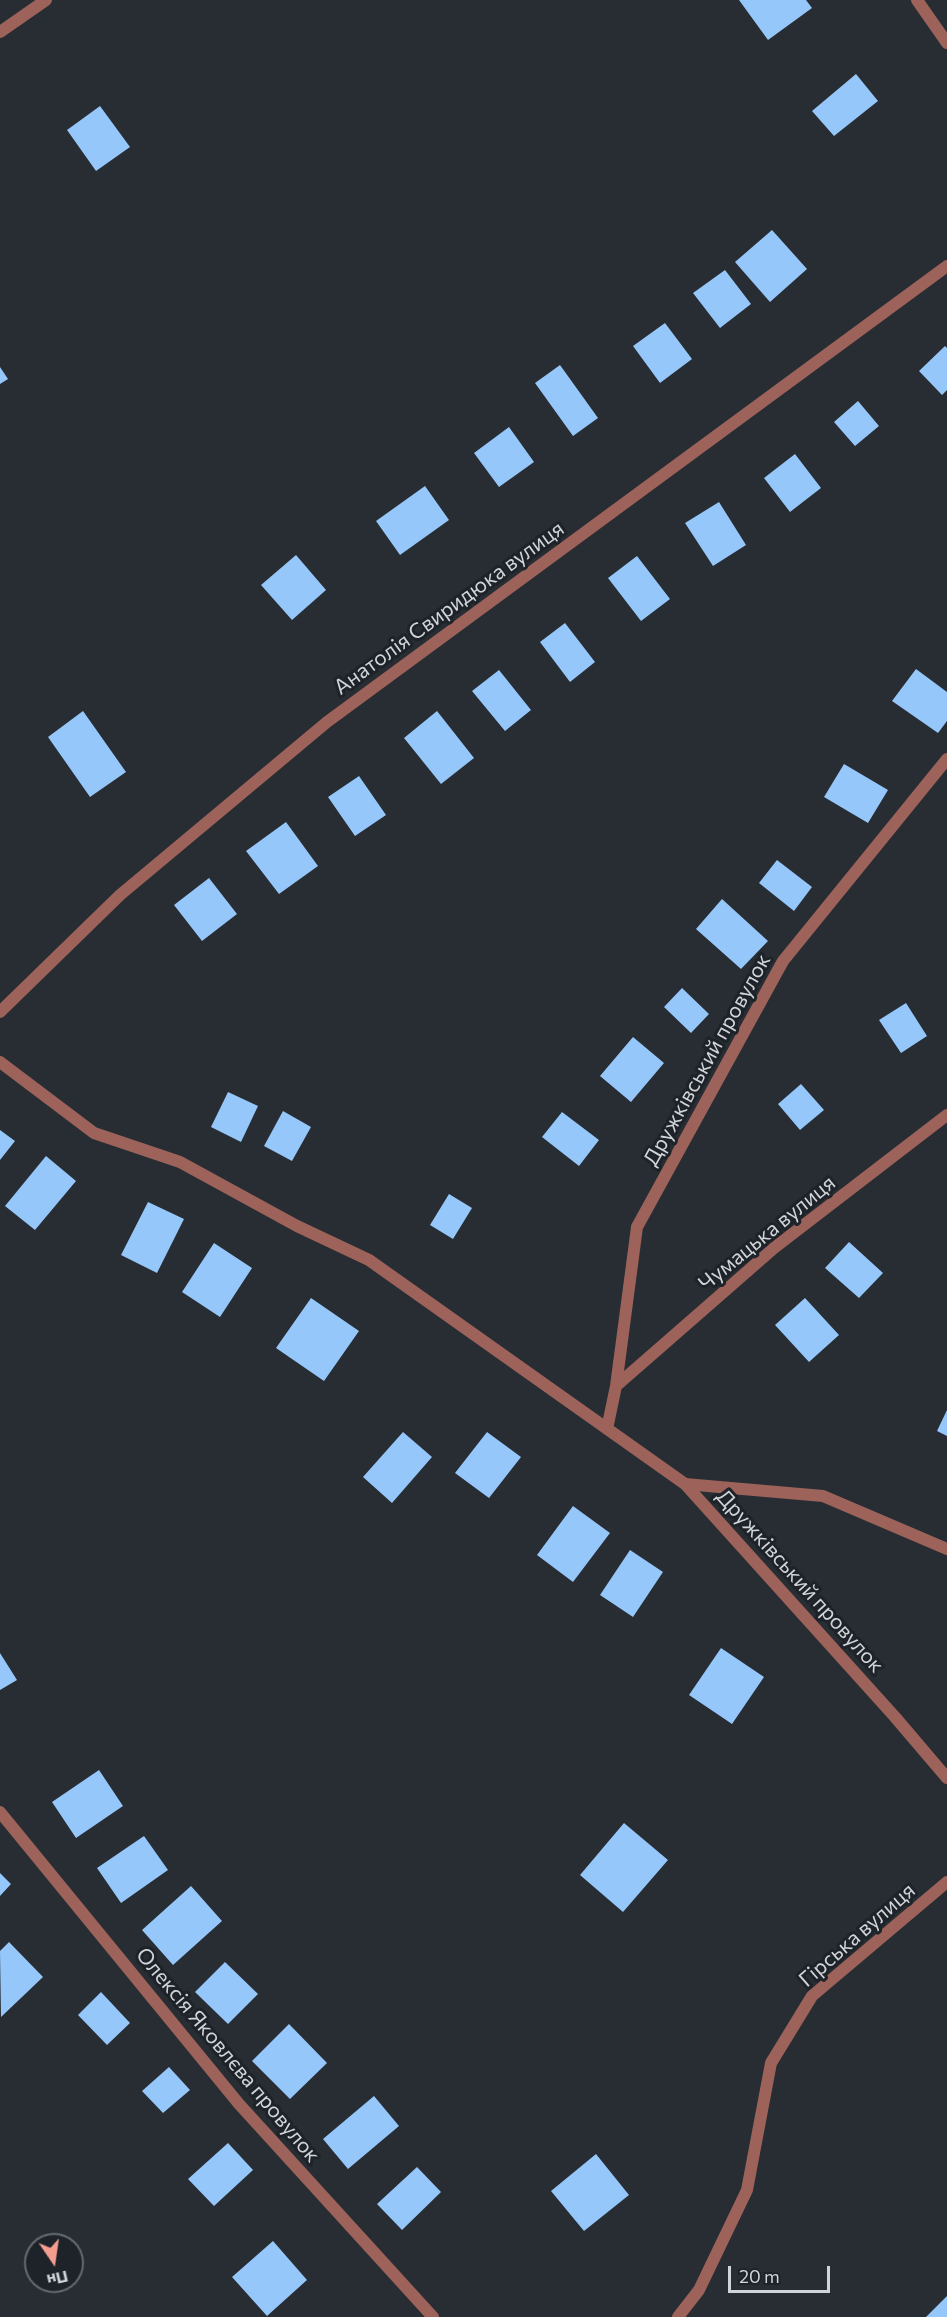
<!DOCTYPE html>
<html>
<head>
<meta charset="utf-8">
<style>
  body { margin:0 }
  #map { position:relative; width:947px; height:2317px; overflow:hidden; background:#272d33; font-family:Commissioner,sans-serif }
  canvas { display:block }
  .north { position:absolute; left:24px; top:2233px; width:60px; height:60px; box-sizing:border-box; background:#1d2329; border:2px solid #656a6f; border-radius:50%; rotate:167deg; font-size:16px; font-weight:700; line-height:24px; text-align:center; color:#d1d5d9 }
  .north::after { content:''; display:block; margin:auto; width:21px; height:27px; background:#f59d8f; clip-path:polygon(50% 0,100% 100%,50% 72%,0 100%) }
  .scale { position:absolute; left:728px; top:2266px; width:102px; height:27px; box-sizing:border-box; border:3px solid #d1d5d9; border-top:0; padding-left:8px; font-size:18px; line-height:21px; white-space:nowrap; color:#d1d5d9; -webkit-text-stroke:4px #1d2329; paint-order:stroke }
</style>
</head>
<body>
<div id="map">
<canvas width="947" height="2317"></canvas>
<div class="north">Пн</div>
<div class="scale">20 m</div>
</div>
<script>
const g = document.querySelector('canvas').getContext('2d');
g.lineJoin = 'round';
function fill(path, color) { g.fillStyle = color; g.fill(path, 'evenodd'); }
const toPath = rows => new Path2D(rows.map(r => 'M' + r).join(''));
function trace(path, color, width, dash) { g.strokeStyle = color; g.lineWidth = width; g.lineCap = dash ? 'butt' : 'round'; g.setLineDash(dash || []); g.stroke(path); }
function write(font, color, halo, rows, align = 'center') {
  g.font = font + ' Commissioner,sans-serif'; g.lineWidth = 6; g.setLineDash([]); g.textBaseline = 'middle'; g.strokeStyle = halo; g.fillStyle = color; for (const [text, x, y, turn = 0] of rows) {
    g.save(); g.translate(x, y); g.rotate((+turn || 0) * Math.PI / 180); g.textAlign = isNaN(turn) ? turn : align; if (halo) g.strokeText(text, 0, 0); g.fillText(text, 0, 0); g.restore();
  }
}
fill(toPath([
  [739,0,806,0,812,8,768,40],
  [856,74,878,101,834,136,812,111],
  [100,106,130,147,96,171,67,130],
  [772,230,807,269,770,302,735,262],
  [725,270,751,304,720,328,693,293],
  [665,323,692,359,660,383,633,346],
  [945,346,947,348,947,390,942,395,919,371],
  [560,365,598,418,573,436,535,383],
  [0,367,8,379,0,384],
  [858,401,879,426,855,446,834,422],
  [509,427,534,462,499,487,474,453],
  [795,454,821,488,790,512,764,478],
  [425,486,449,520,400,555,376,521],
  [719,502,746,545,713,566,685,523],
  [296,555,326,590,292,620,261,585],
  [637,556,670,599,641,621,608,578],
  [565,623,595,662,570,682,540,642],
  [916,669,947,692,947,721,938,733,892,701],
  [499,670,531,710,505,731,472,691],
  [83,711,126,772,90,797,48,737],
  [437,711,474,758,441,784,404,738],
  [844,764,888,790,868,823,824,797],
  [359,776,386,815,355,836,328,797],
  [286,822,318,866,279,894,246,851],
  [777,860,812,887,794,911,759,883],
  [209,878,237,914,202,941,174,905],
  [722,899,768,941,741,969,696,929],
  [682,988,709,1014,691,1033,664,1007],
  [906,1003,927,1036,901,1053,879,1020],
  [633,1037,664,1063,631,1102,600,1076],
  [801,1084,824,1110,800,1130,778,1104],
  [228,1092,258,1106,241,1142,211,1127],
  [283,1111,311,1127,292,1161,264,1146],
  [562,1112,599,1140,579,1166,542,1137],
  [0,1130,15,1141,0,1160],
  [46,1156,76,1181,35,1230,5,1206],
  [449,1194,472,1208,453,1239,430,1225],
  [148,1202,184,1219,157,1273,121,1255],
  [849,1242,883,1273,859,1298,825,1268],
  [214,1243,252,1268,220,1317,182,1292],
  [311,1298,359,1331,324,1381,276,1348],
  [805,1298,839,1335,809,1362,775,1325],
  [947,1410,947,1436,937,1431],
  [403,1432,432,1457,392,1503,363,1477],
  [487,1432,521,1457,489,1498,455,1473],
  [573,1506,610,1533,573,1582,537,1555],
  [630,1550,663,1572,633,1617,600,1595],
  [721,1648,764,1677,732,1724,689,1695],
  [0,1653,17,1680,0,1690],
  [99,1770,123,1806,76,1838,52,1802],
  [624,1823,668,1860,623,1912,580,1875],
  [144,1836,168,1870,121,1903,97,1868],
  [0,1873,11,1884,0,1896],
  [191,1886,222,1921,173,1965,142,1930],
  [9,1942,43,1977,1,2017,0,1951],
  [225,1962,258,1994,228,2024,195,1992],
  [101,1992,130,2023,107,2045,78,2015],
  [289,2024,327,2063,290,2099,252,2061],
  [169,2067,190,2090,163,2113,142,2091],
  [374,2096,399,2126,348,2169,323,2139],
  [228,2143,253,2170,214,2206,188,2179],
  [596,2154,629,2195,584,2231,551,2191],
  [417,2167,441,2192,402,2230,377,2204],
  [273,2241,307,2280,267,2316,232,2277],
  [947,2296,947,2317,926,2317]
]), '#96c7fb');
trace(toPath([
  [685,1484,823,1496,947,1549]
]), '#9d635a', 12);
trace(toPath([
  [917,0,947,43],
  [0,32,46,0],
  [0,1012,120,895,327,722,947,266],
  [0,1062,94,1133,180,1162,297,1226,369,1260,685,1484,895,1717,947,1778],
  [616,1386,774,1248,947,1115],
  [607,1429,616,1386,637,1227,783,961,947,759],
  [0,1812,239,2104,433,2317],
  [678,2317,699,2290,747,2190,771,2063,812,1996,947,1882]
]), '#9d635a', 12);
write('21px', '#d1d5d9', '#1d2329', [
  ["Анатолія Свиридюка вулиця",449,608,-36],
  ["Дружківський провулок",707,1060,-61],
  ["Чумацька вулиця",767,1233,-39],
  ["Дружківський провулок",800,1581,48],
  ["Гірська вулиця",857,1935,-41],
  ["Олексія Яковлєва провулок",228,2055,50]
]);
</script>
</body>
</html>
